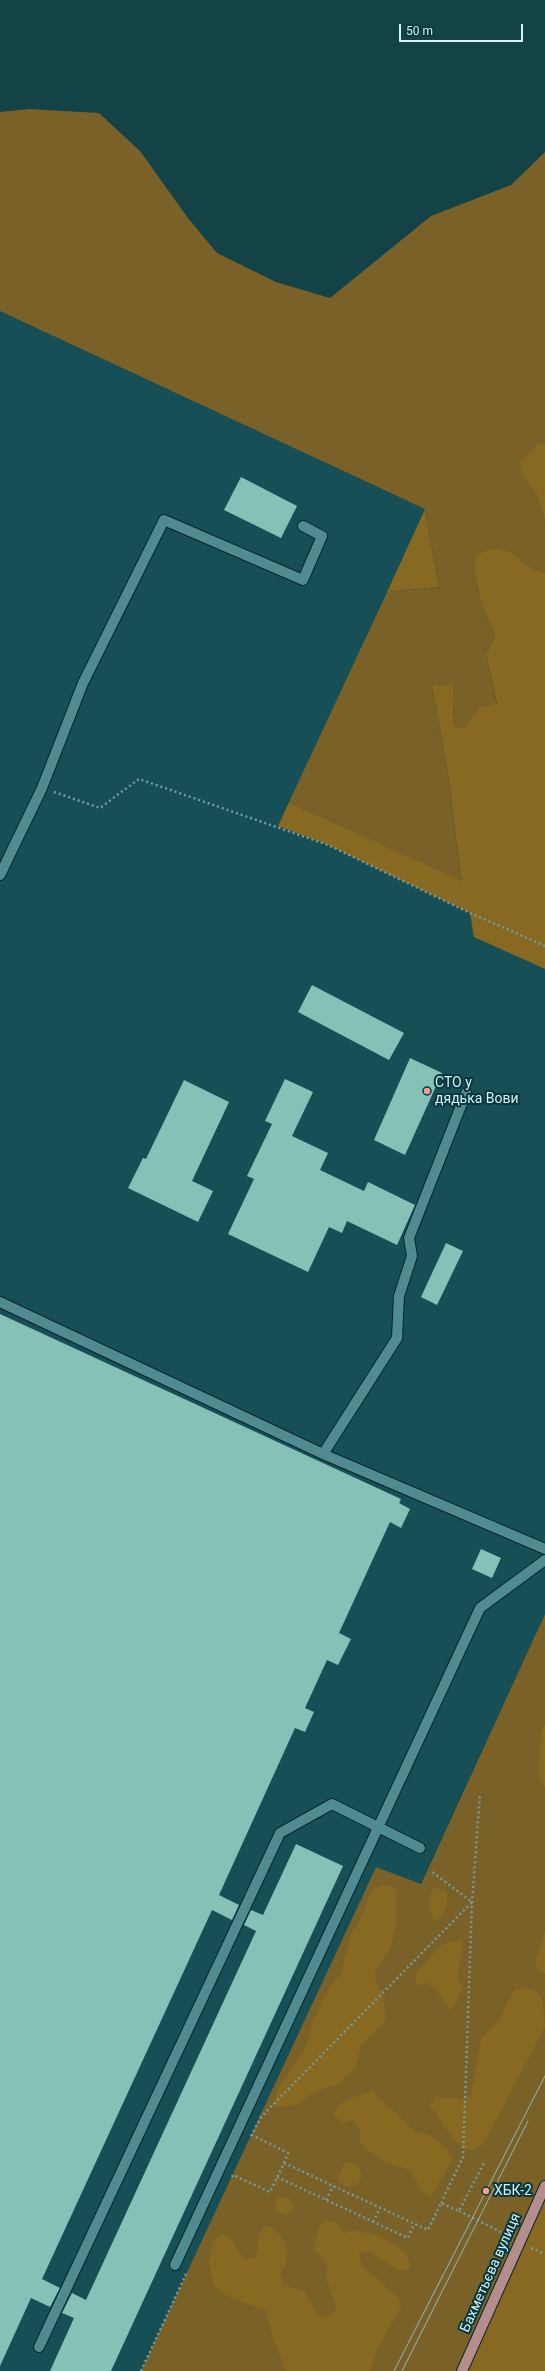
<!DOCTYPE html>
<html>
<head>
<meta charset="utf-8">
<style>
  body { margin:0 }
  #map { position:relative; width:545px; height:2371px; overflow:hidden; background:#134247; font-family:Roboto,sans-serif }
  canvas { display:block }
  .scale { position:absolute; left:399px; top:24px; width:124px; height:18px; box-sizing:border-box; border:2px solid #d4f1f5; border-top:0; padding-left:5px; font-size:12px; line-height:14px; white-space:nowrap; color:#d4f1f5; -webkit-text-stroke:3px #05373c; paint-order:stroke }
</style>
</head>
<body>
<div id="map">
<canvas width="545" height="2371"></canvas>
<div class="scale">50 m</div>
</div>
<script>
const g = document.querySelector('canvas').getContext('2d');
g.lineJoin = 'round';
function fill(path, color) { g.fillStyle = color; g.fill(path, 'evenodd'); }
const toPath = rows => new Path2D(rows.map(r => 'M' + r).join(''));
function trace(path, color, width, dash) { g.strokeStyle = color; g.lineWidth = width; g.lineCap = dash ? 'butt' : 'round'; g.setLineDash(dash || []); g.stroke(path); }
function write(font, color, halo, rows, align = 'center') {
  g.font = font + ' Roboto,sans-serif'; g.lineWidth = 4; g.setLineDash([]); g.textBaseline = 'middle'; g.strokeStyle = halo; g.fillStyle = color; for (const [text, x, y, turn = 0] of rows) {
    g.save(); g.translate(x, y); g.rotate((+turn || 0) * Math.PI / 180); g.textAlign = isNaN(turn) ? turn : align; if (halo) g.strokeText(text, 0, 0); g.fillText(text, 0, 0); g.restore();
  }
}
fill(toPath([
  [0,311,425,509,278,826,328,845,470,913,475,937,545,969,545,1614,420,1884,376,1867,141,2371,0,2371]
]), '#165056');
fill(toPath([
  [29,109,99,113,140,151,188,218,217,253,276,282,330,298,431,216,511,185,545,152,545,444,538,444,526,481,537,496,545,522,545,573,532,568,512,553,478,554,474,572,481,603,495,635,486,654,497,705,479,707,465,729,454,727,454,707,432,686,448,774,461,882,289,802,387,592,439,587,425,509,0,311,0,112],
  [545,1614,545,2186,462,2371,141,2371,376,1867,421,1884]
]), '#7a6127');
fill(toPath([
  [538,444,545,444,545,522,537,496,526,481,519,463],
  [425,509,439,587,387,592],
  [495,548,512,553,532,568,545,573,545,969,474,937,470,913,328,845,278,826,289,802,461,881,448,774,432,686,453,685,454,727,465,728,479,707,497,704,486,654,495,635,481,603,474,572,477,554],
  [545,1725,545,1787,539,1777,539,1765,542,1730],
  [385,1884,397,1889,396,1927,393,1939,389,1951,375,1971,376,1983,383,1994,386,2020,361,2046,355,2068,337,2085,315,2092,296,2105,272,2107,280,2086,306,2047,312,2023,326,1993,341,1973,353,1929,360,1920,368,1898,374,1889],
  [433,1887,447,1892,447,1903,443,1915,434,1921,430,1910,430,1898],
  [545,1931,545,1975,535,1965],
  [463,1940,458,1976,462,1988,458,2000,450,2010,437,1990,428,1983,417,1986,415,1975,437,1949,447,1942],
  [525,1987,536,1991,543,2001,545,2027,484,2143,475,2150,463,2149,455,2141,429,2104,437,2097,461,2099,471,2096,481,2039,498,2022,514,1990],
  [372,2091,416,2132,428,2134,447,2148,453,2159,431,2196,421,2190,410,2170,387,2163,367,2150,360,2142,360,2129,353,2120,342,2123,333,2115,339,2104,348,2099],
  [345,2162,358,2165,362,2176,357,2186,345,2187,337,2179],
  [545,2186,545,2371,462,2371],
  [288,2197,294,2207,287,2215,276,2211,276,2199],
  [326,2219,337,2223,344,2233,355,2230,378,2236,400,2248,408,2257,411,2269,400,2271,370,2252,359,2253,362,2266,398,2297,401,2308,377,2349,370,2371,286,2371,275,2344,266,2311,223,2294,214,2286,209,2263,213,2242,221,2233,232,2240,244,2259,256,2257,259,2235,265,2225,276,2230,284,2241,287,2252,286,2264,280,2273,283,2284,305,2292,317,2314,327,2318,336,2310,334,2300,326,2279,327,2268,323,2258,314,2250,318,2228]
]), '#876922');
fill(toPath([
  [241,477,297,506,281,538,224,510],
  [312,985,404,1033,389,1060,298,1012],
  [410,1058,442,1073,405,1155,374,1140],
  [285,1079,313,1092,292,1136,328,1153,320,1170,364,1191,368,1182,415,1205,397,1245,347,1221,342,1233,329,1227,308,1272,228,1234,254,1179,247,1176,272,1124,265,1121],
  [184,1080,229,1102,192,1181,213,1191,198,1222,128,1188,143,1158,146,1159],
  [446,1243,463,1251,437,1305,421,1297],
  [0,1314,401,1499,399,1503,410,1509,401,1528,390,1522,339,1633,351,1639,338,1665,327,1660,305,1708,314,1712,305,1732,295,1728,219,1895,239,1905,232,1920,212,1910,42,2279,60,2288,50,2307,31,2298,0,2366],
  [481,1549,501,1558,492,1578,472,1569],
  [296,1844,343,1866,111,2371,50,2371,74,2318,62,2313,72,2293,86,2300,256,1931,244,1925,251,1910,263,1915]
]), '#86c1b8');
const minor = toPath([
  [0,875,42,788,83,683,164,520,303,580,322,536,303,526],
  [0,1302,323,1454,545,1549],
  [323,1454,397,1338,399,1296,412,1256,409,1238,466,1093],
  [175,2265,480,1608,545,1560],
  [39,2347,280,1833,332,1804,420,1848]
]);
const major = toPath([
  [462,2371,545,2186]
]);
trace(minor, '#06262a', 12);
trace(major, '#06262a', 12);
trace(toPath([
  [54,792,100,808,139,779,328,845,470,913,545,946],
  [251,2136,261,2117,472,1902,431,1871],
  [284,2163,428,2230,441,2203,459,2211,485,2161],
  [232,2177,233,2175,270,2192,284,2163,288,2153,252,2135],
  [277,2177,408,2238,414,2224],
  [326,2200,333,2186],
  [441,2203,463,2157,472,1902,480,1794],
  [459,2211,509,2236],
  [373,2222,380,2208],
  [531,2248,545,2254],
  [141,2371,187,2272]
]), '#759b9f', 2.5, [2, 3]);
trace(minor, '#508b92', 10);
trace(major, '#b48d8c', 10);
trace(toPath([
  [394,2371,545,2076],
  [402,2371,528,2121]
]), '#93b6bb', 1);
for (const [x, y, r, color] of [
  [427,1091,4,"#f59c94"],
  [486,2191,4,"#f59c94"]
]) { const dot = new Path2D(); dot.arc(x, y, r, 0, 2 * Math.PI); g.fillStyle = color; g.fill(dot); trace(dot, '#05373c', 1.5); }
write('14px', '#d4f1f5', '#05373c', [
  ["СТО у",435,1083],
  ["дядька Вови",435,1099],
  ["ХБК-2",494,2191]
], 'left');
write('14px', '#d4f1f5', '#05373c', [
  ["Бахметьєва вулиця",491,2273,-66]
]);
</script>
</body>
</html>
